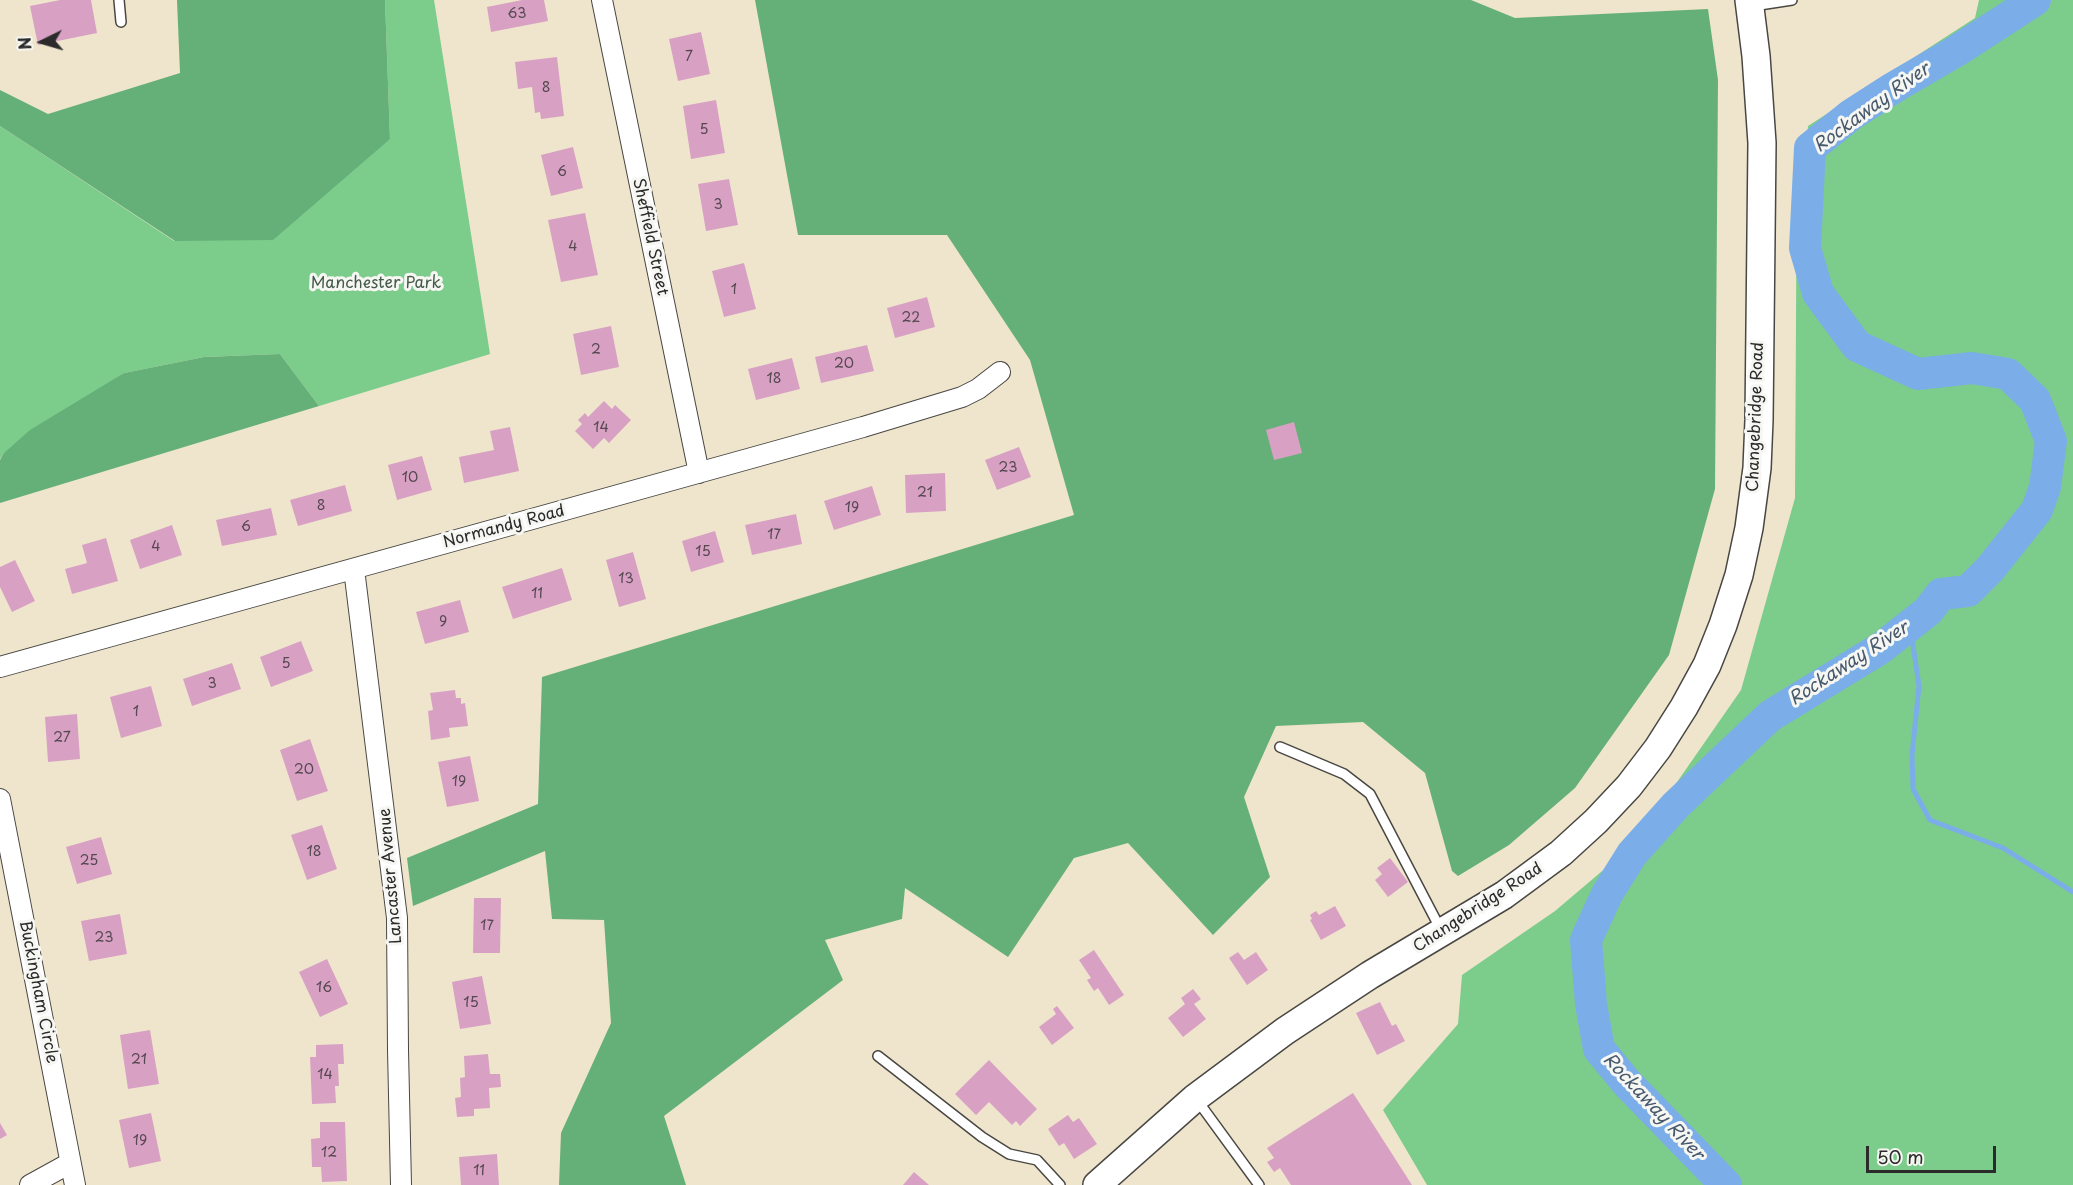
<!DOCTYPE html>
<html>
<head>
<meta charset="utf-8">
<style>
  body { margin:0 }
  #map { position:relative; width:2073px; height:1185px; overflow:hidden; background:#efe5cc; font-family:"Playpen Sans",sans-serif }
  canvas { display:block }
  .north { position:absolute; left:12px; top:12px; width:60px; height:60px; -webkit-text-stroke:4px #f6f6f2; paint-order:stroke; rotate:265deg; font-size:16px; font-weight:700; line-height:24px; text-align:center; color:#2b2b2b }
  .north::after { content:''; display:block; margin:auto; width:21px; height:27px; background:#2b2b2b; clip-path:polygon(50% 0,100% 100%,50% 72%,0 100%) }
  .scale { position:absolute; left:1866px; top:1146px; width:130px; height:27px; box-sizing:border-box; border:3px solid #2b2b2b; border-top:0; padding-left:8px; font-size:18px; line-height:21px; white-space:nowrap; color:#2b2b2b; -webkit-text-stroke:4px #f6f6f2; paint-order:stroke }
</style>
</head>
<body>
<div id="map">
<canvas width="2073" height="1185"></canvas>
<div class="north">N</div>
<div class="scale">50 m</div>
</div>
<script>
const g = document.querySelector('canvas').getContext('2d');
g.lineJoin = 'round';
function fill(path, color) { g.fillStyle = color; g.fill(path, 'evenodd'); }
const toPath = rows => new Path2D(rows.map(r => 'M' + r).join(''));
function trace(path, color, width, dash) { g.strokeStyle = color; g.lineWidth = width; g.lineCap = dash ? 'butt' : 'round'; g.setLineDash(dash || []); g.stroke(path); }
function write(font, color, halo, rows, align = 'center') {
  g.font = font + ' "Playpen Sans",sans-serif'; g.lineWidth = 6; g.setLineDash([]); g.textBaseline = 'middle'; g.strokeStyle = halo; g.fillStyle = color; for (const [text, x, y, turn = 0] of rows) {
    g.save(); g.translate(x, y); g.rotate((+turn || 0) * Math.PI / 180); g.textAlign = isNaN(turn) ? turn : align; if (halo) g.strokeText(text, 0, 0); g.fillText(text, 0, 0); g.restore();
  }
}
fill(toPath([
  [385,0,434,0,490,354,319,406,280,354,204,357,124,373,3,454,0,459,0,126,174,241,390,139],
  [1979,0,2073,0,2073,1185,1427,1185,1383,1110,1458,1024,1462,975,1555,911,1634,844,1741,690,1795,498,1797,142,1806,154,1808,126,1975,18]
]), '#7ccc8c');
fill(toPath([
  [177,0,385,0,390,139,273,240,175,241,0,126,0,90,48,114,180,73],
  [755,0,1471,0,1515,18,1708,9,1718,80,1715,489,1669,655,1575,788,1509,845,1458,876,1452,871,1425,773,1363,722,1276,726,1244,797,1270,877,1213,935,1128,843,1074,858,1008,957,905,888,902,919,825,940,843,980,664,1116,686,1185,559,1185,561,1133,611,1023,604,920,552,919,545,851,413,906,407,858,538,804,542,677,1074,515,1030,360,947,235,798,235],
  [280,354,319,406,0,503,0,460,3,454,30,430,124,373,204,357]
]), '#65b078');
trace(toPath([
  [1910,625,1919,686,1912,755,1913,789,1930,820,2003,848,2073,892]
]), '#7baee8', 5);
trace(toPath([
  [1726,1185,1627,1083,1599,1049,1591,1004,1586,940,1607,894,1632,854,1676,805,1770,716,1881,648,1928,611,1941,594,1968,591,1990,569,2037,510,2045,487,2051,441,2035,400,2008,374,1972,368,1918,374,1857,346,1818,293,1805,248,1810,148,1851,115,1893,88,1958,50,2035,0]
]), '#7baee8', 32);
fill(toPath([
  [60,0,91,0,97,33,38,45,30,6],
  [522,0,544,0,548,21,491,32,487,7],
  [701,32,710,74,678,81,669,39],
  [557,57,564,116,541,119,540,112,535,113,532,87,518,89,515,62],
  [716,100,725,153,691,159,683,106],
  [573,147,583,188,551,196,541,155],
  [729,179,738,225,706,231,698,184],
  [585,213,598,275,561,282,548,220],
  [744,263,756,309,724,317,712,271],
  [927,297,935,327,895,338,887,308],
  [611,326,619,367,581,375,573,334],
  [867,345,874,371,821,383,815,357],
  [792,358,800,389,756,400,748,369],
  [604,401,612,409,615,405,631,420,609,443,604,438,593,449,575,431,582,424,578,420,585,413,588,417],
  [1294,422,1302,453,1274,460,1266,430],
  [510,427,519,471,464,483,459,457,494,450,490,431],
  [1019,447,1031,477,997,490,985,460],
  [422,456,432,490,397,500,388,465],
  [945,473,946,511,906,513,905,475],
  [345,485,352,511,298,526,290,500],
  [872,486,881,515,834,530,824,501],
  [271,508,277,535,222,546,216,520],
  [796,514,802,544,752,555,745,525],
  [172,525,182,555,140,569,130,540],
  [715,531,724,562,691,572,682,541],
  [106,538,118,581,72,594,65,569,87,563,82,545],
  [633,552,646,599,619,607,606,560],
  [15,560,35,601,12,612,0,587,0,567],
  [562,568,572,600,513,619,502,587],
  [460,600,469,632,425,644,416,612],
  [301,641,313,671,271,687,260,657],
  [232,663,241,689,192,706,183,679],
  [151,686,162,726,121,738,110,697],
  [455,690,456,698,461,698,461,704,465,703,468,726,449,728,450,737,431,740,428,711,433,710,430,693],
  [77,714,80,759,48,762,45,717],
  [310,739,328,791,297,801,280,750],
  [470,756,479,801,447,807,438,762],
  [322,825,337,869,307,880,291,835],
  [101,837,112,874,77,884,66,847],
  [1390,858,1408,882,1388,897,1375,880,1382,874,1377,868],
  [474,898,501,898,500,953,473,953],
  [1335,906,1346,926,1321,940,1310,920,1312,919,1310,915,1316,911,1319,915],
  [120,914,127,954,89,961,81,921],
  [1094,950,1124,995,1109,1005,1098,988,1094,991,1087,980,1091,978,1079,960],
  [1238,952,1244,960,1256,952,1268,970,1247,985,1229,958],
  [327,959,348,1004,320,1017,299,972],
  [482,976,491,1024,460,1029,452,982],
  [1193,989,1201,999,1194,1004,1206,1019,1183,1037,1168,1018,1185,1004,1181,998],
  [1380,1002,1392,1026,1396,1024,1405,1041,1377,1055,1356,1013],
  [1057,1006,1074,1028,1052,1045,1039,1027,1056,1014,1053,1009],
  [150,1030,159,1084,128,1089,120,1035],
  [343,1044,344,1064,338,1064,339,1086,335,1086,336,1103,312,1104,310,1057,316,1057,316,1045],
  [488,1054,490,1074,500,1074,501,1087,489,1088,490,1108,474,1109,474,1116,457,1117,455,1098,461,1097,460,1078,465,1077,464,1056],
  [989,1060,1037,1109,1020,1126,1016,1121,1012,1125,989,1102,976,1115,955,1094],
  [1353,1093,1412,1185,1291,1185,1280,1168,1274,1172,1267,1162,1274,1158,1267,1148],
  [151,1113,161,1161,129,1168,119,1120],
  [1068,1115,1073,1122,1079,1118,1097,1144,1074,1159,1064,1143,1059,1146,1048,1129],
  [320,1122,345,1122,347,1181,322,1182,321,1167,312,1167,311,1139,320,1138],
  [0,1123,7,1135,0,1139],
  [497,1154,499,1185,461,1185,459,1157],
  [914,1172,929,1185,903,1185]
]), '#d8a1c4');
const lane = toPath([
  [119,0,121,22],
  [1753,6,1792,0],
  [1280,747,1344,774,1370,794,1441,930],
  [878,1056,982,1137,1009,1154,1037,1160,1060,1185],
  [1197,1100,1259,1185]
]);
const street = toPath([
  [602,0,699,473],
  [354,569,397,918,398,1050,401,1185],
  [0,667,863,427,962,397,978,389,1000,372],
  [0,799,75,1185],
  [30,1185,70,1163]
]);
const secondary = toPath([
  [1097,1185,1195,1098,1285,1031,1370,975,1504,895,1561,853,1596,821,1629,786,1658,748,1684,707,1707,665,1723,625,1739,575,1749,528,1757,468,1759,420,1762,143,1756,56,1749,0]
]);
trace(lane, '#484743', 12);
trace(street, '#484743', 22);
trace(secondary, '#484743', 30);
trace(lane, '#fff', 9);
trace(street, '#fff', 20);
trace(secondary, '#fff', 27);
write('14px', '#564851', null, [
  ["63",517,14],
  ["7",689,57],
  ["8",546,88],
  ["5",704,130],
  ["6",562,172],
  ["3",718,205],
  ["4",573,247],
  ["1",734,290],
  ["22",911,318],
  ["2",596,350],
  ["20",844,364],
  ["18",774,379],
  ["14",601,428],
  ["23",1008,468],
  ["10",410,478],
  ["21",925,493],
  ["8",321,506],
  ["19",852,508],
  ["6",246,527],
  ["17",774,535],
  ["4",156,547],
  ["15",703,552],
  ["13",626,579],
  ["11",537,594],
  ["9",443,622],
  ["5",286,664],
  ["3",212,684],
  ["1",136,712],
  ["27",62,738],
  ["20",304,770],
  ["19",459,782],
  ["18",314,852],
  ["25",89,861],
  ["17",487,926],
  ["23",104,938],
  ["16",324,988],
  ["15",471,1003],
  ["21",139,1060],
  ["14",325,1075],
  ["19",140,1141],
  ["12",329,1153],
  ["11",479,1171]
]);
write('16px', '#2b2b2b', '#f6f6f2', [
  ["Sheffield Street",650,237,78],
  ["Changebridge Road",1756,417,-88],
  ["Normandy Road",504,527,-15],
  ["Lancaster Avenue",391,876,-95],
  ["Changebridge Road",1478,908,-33],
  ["Buckingham Circle",38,992,79]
]);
write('16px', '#435b48', '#f6f6f2', [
  ["Manchester Park",376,284]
]);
write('italic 18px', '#47596d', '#f6f6f2', [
  ["Rockaway River",1872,108,-36],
  ["Rockaway River",1849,664,-33],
  ["Rockaway River",1653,1107,47]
]);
</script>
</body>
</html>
